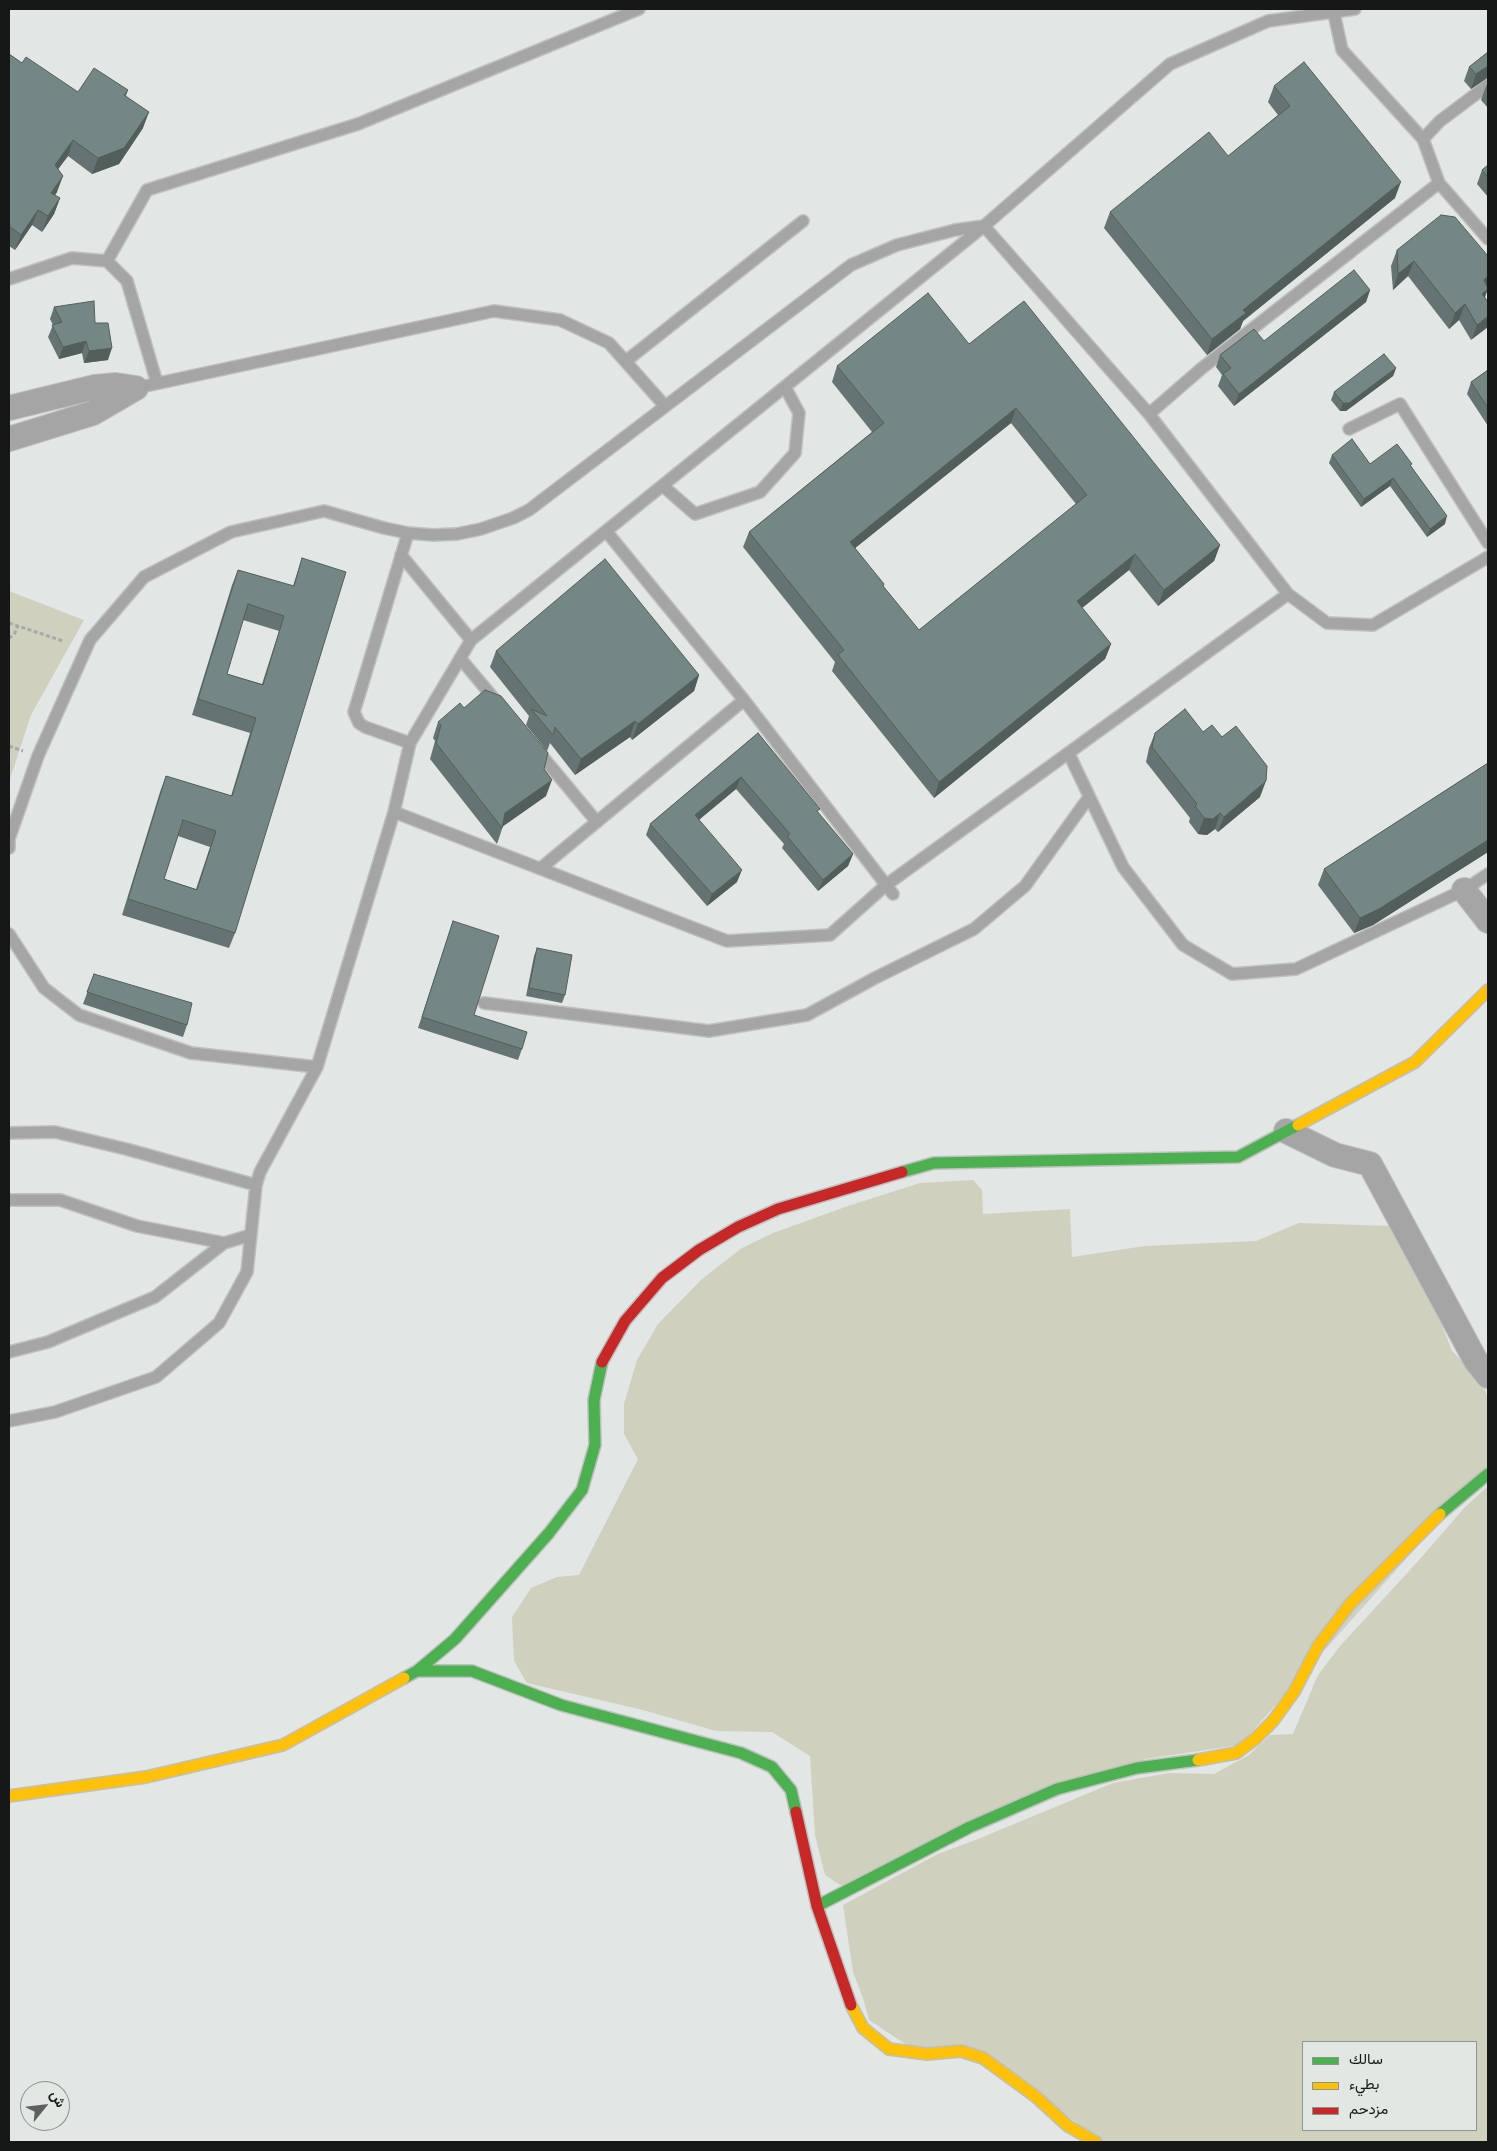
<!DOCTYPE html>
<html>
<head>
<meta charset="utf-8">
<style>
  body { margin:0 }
  #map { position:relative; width:1497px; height:2151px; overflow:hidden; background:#e2e6e4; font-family:"Times New Roman",Vazirmatn,serif }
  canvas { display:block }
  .frame { position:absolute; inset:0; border:10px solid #161817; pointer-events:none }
  .legend { position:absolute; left:1302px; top:2041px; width:175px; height:90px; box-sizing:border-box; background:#e1e7e3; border:1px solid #909491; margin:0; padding:6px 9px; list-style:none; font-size:15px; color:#161817 }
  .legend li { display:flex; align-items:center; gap:10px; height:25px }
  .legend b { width:25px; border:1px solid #909491 }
  .north { position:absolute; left:20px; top:2081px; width:50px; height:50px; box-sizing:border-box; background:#e1e7e3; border:1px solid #909491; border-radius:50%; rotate:61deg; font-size:14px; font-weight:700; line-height:20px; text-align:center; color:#161817 }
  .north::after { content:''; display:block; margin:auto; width:18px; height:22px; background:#5d605f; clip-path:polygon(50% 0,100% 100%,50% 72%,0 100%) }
</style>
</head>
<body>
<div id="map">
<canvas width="1497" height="2151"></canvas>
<div class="frame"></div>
<ul class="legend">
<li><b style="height:6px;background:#4caf50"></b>سالك</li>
<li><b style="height:6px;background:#ffc107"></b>بطيء</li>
<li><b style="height:6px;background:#c62828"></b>مزدحم</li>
</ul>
<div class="north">ش</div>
</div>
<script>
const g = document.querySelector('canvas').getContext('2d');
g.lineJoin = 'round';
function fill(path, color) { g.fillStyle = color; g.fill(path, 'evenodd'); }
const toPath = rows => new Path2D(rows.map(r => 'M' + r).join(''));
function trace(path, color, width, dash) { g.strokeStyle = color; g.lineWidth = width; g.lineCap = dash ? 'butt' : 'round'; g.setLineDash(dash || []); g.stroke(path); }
fill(toPath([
  [9,591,84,620,31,715,9,782],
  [973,1180,982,1190,983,1214,1070,1209,1072,1257,1145,1246,1256,1241,1299,1223,1391,1226,1430,1295,1452,1351,1483,1383,1488,1400,1488,1467,1240,1745,1145,1759,845,1888,825,1875,815,1835,810,1756,772,1732,716,1731,643,1710,527,1683,514,1661,512,1617,531,1588,557,1577,579,1575,638,1459,624,1434,624,1404,637,1360,658,1324,702,1279,742,1248,773,1233,848,1206,920,1183],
  [1488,1486,1488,2142,1101,2142,1001,2064,910,2047,869,2020,863,1998,853,1972,843,1905,938,1854,978,1839,1113,1783,1169,1773,1214,1774,1249,1755,1270,1735,1293,1734,1318,1675,1341,1645,1420,1559,1465,1507],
  [1303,2042,1476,2042,1476,2130,1303,2130]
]), '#d0d0be');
const lane = toPath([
  [1333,9,1342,50,1423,139,1439,183,1488,239],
  [1423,139,1440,121,1488,85],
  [107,261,147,190,358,124,639,9],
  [9,279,72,258,107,261,127,281,157,383],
  [626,361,803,221],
  [136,388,494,311,560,320,609,343,665,406],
  [1149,414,1202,368,1439,183],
  [1349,429,1400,404,1488,543],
  [663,486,695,514,760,492,795,453,799,413,785,387],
  [606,531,744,700,893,894],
  [408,533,354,712,359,723,365,727,410,743],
  [401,555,471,640],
  [460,658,496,701],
  [537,750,597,822],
  [1069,754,1123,867,1183,945,1232,974,1296,969,1464,890,1488,874],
  [394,812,727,941,830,935,886,885,1288,594],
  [9,848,9,839,38,756,90,640,144,577,231,532,324,511,384,528,408,533,433,535,457,534,481,529,513,518,529,510,851,265,897,245,955,230,984,226,1149,414,1288,594,1327,623,1373,625,1488,557],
  [541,868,744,700],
  [9,934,44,988,79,1015,191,1053,317,1067],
  [484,1003,709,1031,807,1015,875,978,974,929,1025,886,1089,797],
  [9,1133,55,1132,126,1149,256,1185],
  [9,1200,60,1200,137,1226,224,1243],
  [9,1352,48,1342,155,1297,224,1243,251,1235],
  [9,1421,55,1412,156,1377,219,1323,247,1272,256,1185,260,1172,317,1067,394,812,410,743,471,640,984,226,1170,64,1268,21,1355,9]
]);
const street = toPath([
  [9,408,95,387,116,385,136,388],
  [9,439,93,413,136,388],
  [1464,890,1488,921],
  [1286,1131,1335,1155,1370,1164,1476,1361,1488,1376]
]);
const fast = toPath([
  [902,1172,934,1163,1238,1157,1298,1125],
  [1440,1514,1488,1474],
  [417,1671,472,1671,561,1705,741,1753,772,1767,791,1790,796,1812],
  [404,1678,417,1671,455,1639,549,1533,582,1490,595,1445,594,1400,602,1362],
  [817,1906,970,1827,1057,1789,1137,1768,1198,1760]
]);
const slow = toPath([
  [1298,1125,1415,1062,1488,990],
  [1198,1760,1236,1753,1255,1739,1273,1721,1294,1692,1318,1646,1350,1604,1440,1514],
  [9,1796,146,1777,283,1745,404,1678],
  [851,2005,863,2028,889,2049,927,2054,961,2051,983,2058,1035,2096,1068,2126,1096,2142]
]);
const jam = toPath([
  [602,1362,625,1321,662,1278,699,1250,738,1227,778,1209,902,1172],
  [796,1812,817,1906,851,2005]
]);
trace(lane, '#bec0bf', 14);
trace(street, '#bec0bf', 26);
trace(fast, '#bec0bf', 14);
trace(slow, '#bec0bf', 14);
trace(jam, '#bec0bf', 14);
trace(toPath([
  [9,623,63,641],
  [9,638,14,635,18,626],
  [9,746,23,751]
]), '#a7a9a8', 3, [4, 2.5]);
trace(lane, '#a4a5a4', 11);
trace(street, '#a4a5a4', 24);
trace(fast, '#4caf50', 11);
trace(slow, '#ffc107', 11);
trace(jam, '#c62828', 11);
fill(toPath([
  [1488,52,1488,78,1487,78,1471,89,1464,81,1469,67],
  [9,54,22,63,78,92,128,90,126,96,143,128,119,164,92,174,68,156,58,169,57,192,55,195,60,198,54,214,42,232,32,225,15,250,9,246],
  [1488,84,1488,108,1481,100,1486,86],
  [1274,86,1395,198,1243,321,1240,329,1207,355,1104,228,1110,212,1228,156,1278,115,1268,102],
  [1488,165,1488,197,1477,184,1482,170],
  [1397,250,1487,287,1485,297,1488,302,1471,340,1459,320,1449,329,1408,276,1393,290,1391,266],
  [1370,290,1366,302,1234,406,1218,386,1222,375,1216,367,1220,355,1264,341],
  [54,307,95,323,108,360,84,363,82,353,59,359,48,337,53,325,50,319],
  [969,344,1220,545,1214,561,1158,606,1129,570,1082,608,1111,644,1105,659,934,798,832,671,835,662,743,547,749,532,872,432,832,382,837,366],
  [1011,423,1076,504,919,630,883,586,855,548],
  [1396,368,1393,376,1346,411,1340,411,1331,400,1334,392],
  [1488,370,1488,426,1467,394,1471,382],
  [1332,455,1370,464,1411,466,1445,524,1427,537,1390,486,1361,507,1329,463],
  [302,558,235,933,229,948,122,915,160,792,166,776,231,796,250,733,192,715,232,585,238,570,293,586],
  [243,620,279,631,262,684,227,674],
  [178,836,210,847,196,889,164,879],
  [496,651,699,675,694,691,632,740,630,737,575,775,550,743,547,751,526,725,529,716,490,667],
  [464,708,544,769,546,796,503,826,497,844,430,759,435,741,433,738,438,722],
  [1203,732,1260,797,1218,832,1215,829,1207,835,1198,834,1189,822,1190,818,1146,762,1149,748,1155,733],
  [758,733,818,813,853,854,848,866,818,891,782,848,784,844,736,789,699,820,737,882,707,906,646,835,650,824],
  [1488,763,1488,852,1373,925,1354,933,1318,885,1324,869],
  [453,921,474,1015,522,1049,518,1060,418,1028],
  [537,948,565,995,562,1003,526,996,534,956],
  [94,974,187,1025,183,1037,83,1004]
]), '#657472');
fill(toPath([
  [1488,66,1488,73,1487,78,1471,89,1476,74],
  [149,112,143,128,119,164,92,174,98,158],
  [73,140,68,156,50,180,55,165],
  [63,176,57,192,46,208,51,193],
  [1401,182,1395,198,1243,321,1240,329,1207,355,1212,339,1243,310],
  [60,198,54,214,42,232,48,216],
  [38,210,32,225,15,250,21,235],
  [1414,261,1408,276,1393,290,1398,274],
  [1488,276,1488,286,1478,296,1484,280],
  [1488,289,1482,305,1482,294],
  [1370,290,1366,302,1234,406,1239,394],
  [1465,304,1459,320,1449,329,1455,313],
  [1488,316,1488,327,1471,340,1477,325],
  [86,341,82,353,59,359,63,347],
  [112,348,108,360,84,363,89,351],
  [1396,368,1393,376,1346,411,1340,411,1343,403],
  [1016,408,1011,423,844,557,850,542],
  [1393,478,1390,486,1361,507,1364,499],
  [1447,516,1445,524,1427,537,1430,529],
  [1220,545,1214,561,1158,606,1164,590],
  [1135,554,1129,570,1071,617,1077,601],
  [1111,644,1105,659,934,798,939,782],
  [699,675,694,691,632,740,638,724],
  [635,721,630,737,575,775,581,759],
  [741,777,736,789,690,827,695,815],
  [552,780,546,796,502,827,505,813],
  [1266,781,1260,797,1218,832,1224,817],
  [1220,813,1215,829,1207,835,1198,834,1204,818],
  [1488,840,1488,852,1373,925,1354,933,1360,918],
  [853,854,848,866,818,891,823,880],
  [742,870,737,882,707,906,712,894]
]), '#525e5c');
const building = toPath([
  [1488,52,1488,66,1476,74,1469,67,1488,52],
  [9,54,22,63,26,57,78,92,94,68,128,90,124,95,149,112,124,148,98,158,73,140,55,165,63,176,51,193,60,198,48,216,38,210,21,235,9,226,9,54],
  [1304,62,1401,182,1243,310,1246,313,1212,339,1110,212,1209,132,1228,156,1290,106,1274,86,1304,62],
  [1488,165,1488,177,1482,170,1488,165],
  [1441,215,1455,217,1488,256,1488,276,1484,280,1488,289,1482,294,1488,302,1488,316,1477,325,1465,304,1455,313,1414,261,1398,274,1397,250,1441,215],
  [1354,270,1370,290,1239,394,1223,374,1231,368,1220,355,1254,329,1264,341,1354,270],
  [928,293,969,344,1024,301,1220,545,1164,590,1135,554,1077,601,1111,644,939,782,838,655,844,650,749,532,884,423,837,366,928,293],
  [1016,408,1087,495,919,630,883,586,884,584,850,542,1016,408],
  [94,301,95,323,108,323,112,348,89,351,86,341,63,347,52,325,62,322,54,307,94,301],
  [1384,354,1396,368,1349,403,1343,403,1334,392,1384,354],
  [1488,370,1488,408,1471,382,1488,370],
  [1352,439,1370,464,1397,444,1412,464,1410,465,1447,516,1430,529,1393,478,1364,499,1332,455,1352,439],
  [302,558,346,572,235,933,128,899,166,776,232,796,256,718,198,699,238,570,294,586,302,558],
  [248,604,284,616,263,685,227,674,248,604],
  [183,820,216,831,197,890,164,879,183,820],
  [605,559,699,675,638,724,635,721,581,759,555,727,553,735,531,709,547,716,496,651,605,559],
  [485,690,501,696,548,753,544,769,552,780,505,813,502,828,436,743,441,725,438,722,460,703,464,708,485,690],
  [1185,709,1203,732,1212,725,1222,737,1236,726,1267,766,1266,781,1224,817,1220,813,1213,819,1204,818,1195,806,1197,804,1152,747,1155,733,1185,709],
  [758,733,820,809,817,811,853,854,823,880,787,836,790,834,741,777,695,815,742,870,712,894,650,824,758,733],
  [1488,763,1488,840,1379,909,1360,918,1324,869,1488,763],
  [453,921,499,936,474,1015,527,1032,522,1049,422,1017,453,921],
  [537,948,572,955,565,995,529,988,537,948],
  [94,974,192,1003,187,1025,87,992,94,974]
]);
fill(building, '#758784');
trace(building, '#525e5c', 1);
</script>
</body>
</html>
